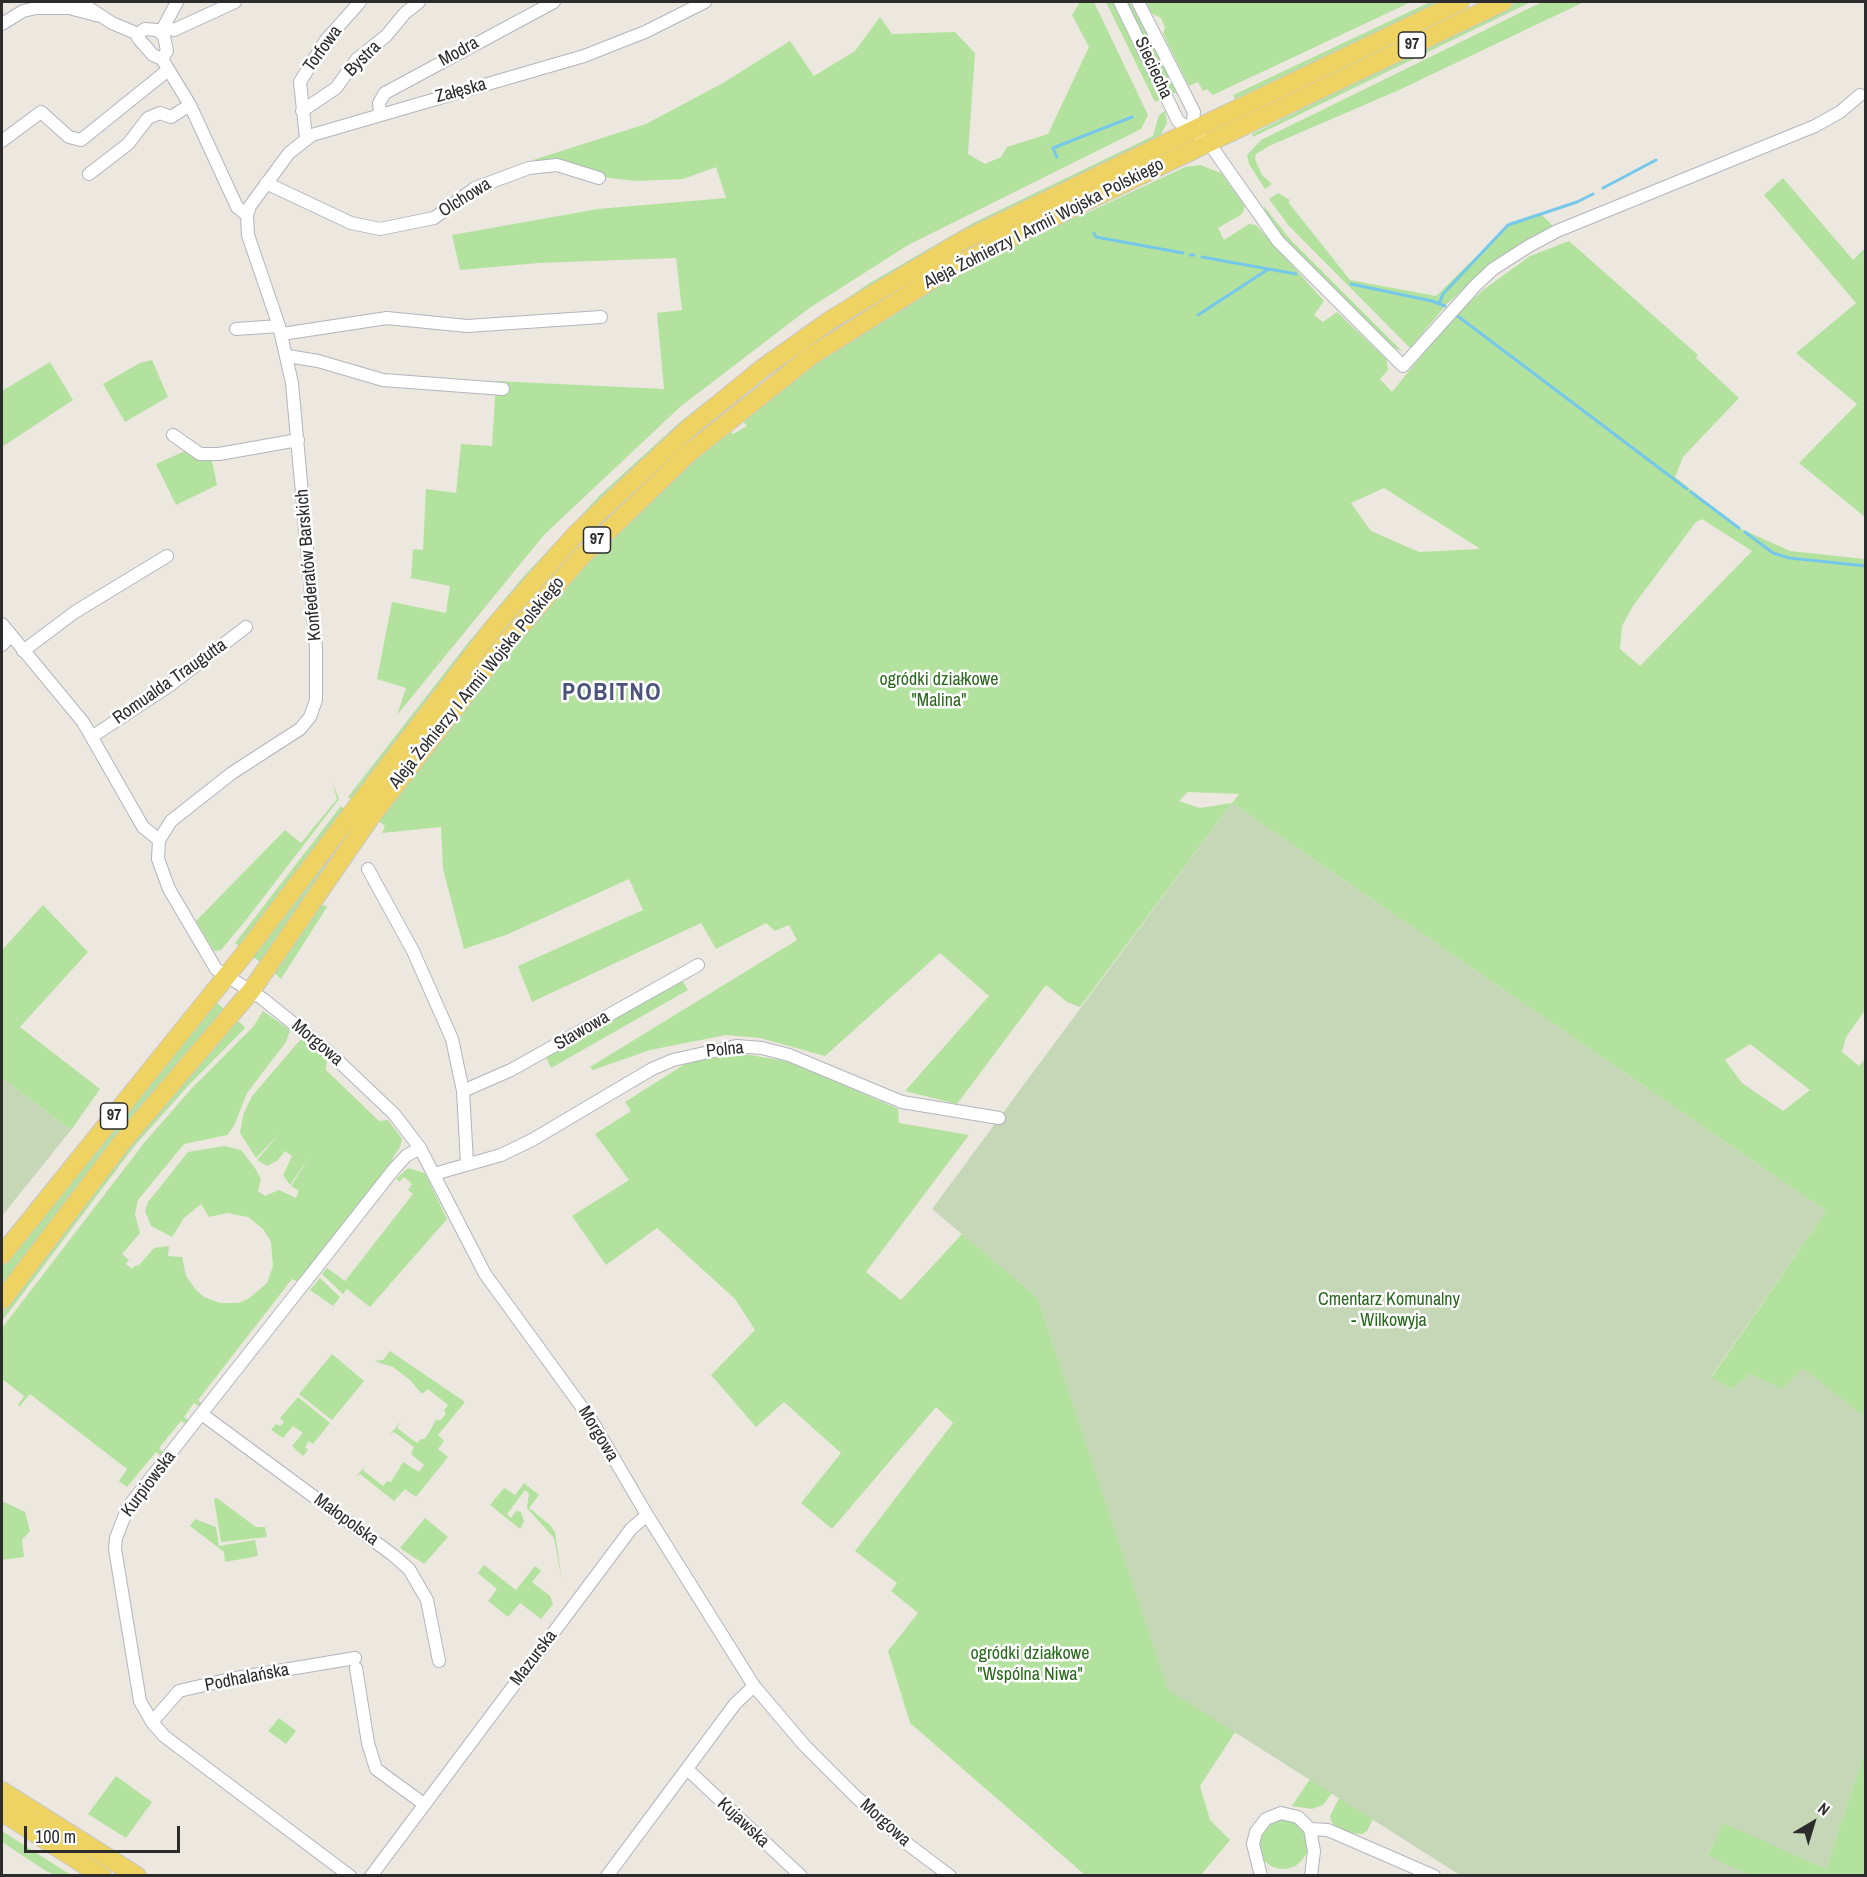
<!DOCTYPE html>
<html>
<head>
<meta charset="utf-8">
<style>
  body { margin:0 }
  #map { position:relative; width:1867px; height:1877px; overflow:hidden; background:#ede8df; font-family:"Archivo Narrow",sans-serif }
  canvas { display:block }
  .frame { position:absolute; inset:0; border:3px solid #2c2c2c; pointer-events:none }
  .north { position:absolute; left:1783px; top:1793px; width:60px; height:60px; -webkit-text-stroke:4px #fff; paint-order:stroke; rotate:38deg; font-size:16px; font-weight:700; line-height:24px; text-align:center; color:#2c2c2c }
  .north::after { content:''; display:block; margin:auto; width:21px; height:27px; background:#2c2c2c; clip-path:polygon(50% 0,100% 100%,50% 72%,0 100%) }
  .scale { position:absolute; left:24px; top:1826px; width:156px; height:27px; box-sizing:border-box; border:3px solid #2c2c2c; border-top:0; padding-left:8px; font-size:18px; line-height:21px; white-space:nowrap; color:#2c2c2c; -webkit-text-stroke:4px #fff; paint-order:stroke }
</style>
</head>
<body>
<div id="map">
<canvas width="1867" height="1877"></canvas>
<div class="frame"></div>
<div class="north">N</div>
<div class="scale">100 m</div>
</div>
<script>
const g = document.querySelector('canvas').getContext('2d');
g.lineJoin = 'round';
function fill(path, color) { g.fillStyle = color; g.fill(path, 'evenodd'); }
const toPath = rows => new Path2D(rows.map(r => 'M' + r).join(''));
function trace(path, color, width, dash) { g.strokeStyle = color; g.lineWidth = width; g.lineCap = dash ? 'butt' : 'round'; g.setLineDash(dash || []); g.stroke(path); }
function write(font, color, halo, rows, align = 'center') {
  g.font = font + ' "Archivo Narrow",sans-serif'; g.lineWidth = 5; g.setLineDash([]); g.textBaseline = 'middle'; g.strokeStyle = halo; g.fillStyle = color; for (const [text, x, y, turn = 0] of rows) {
    g.save(); g.translate(x, y); g.rotate((+turn || 0) * Math.PI / 180); g.textAlign = isNaN(turn) ? turn : align; if (halo) g.strokeText(text, 0, 0); g.fillText(text, 0, 0); g.restore();
  }
}
fill(toPath([
  [1080,2,1094,2,1148,115,1141,129,908,245,808,309,680,407,544,535,397,715,406,688,377,679,392,602,446,613,450,586,411,578,413,549,423,550,426,489,456,493,461,444,492,446,496,381,664,389,657,313,682,310,676,258,538,263,460,270,452,235,598,209,726,198,716,167,683,179,636,181,602,177,561,164,533,160,646,124,723,83,790,41,814,76,855,51,880,17,892,34,955,32,975,53,968,154,985,164,1001,157,1007,147,1048,134,1089,47,1072,15],
  [1106,2,1113,3,1160,100,1155,102],
  [1127,2,1130,2,1152,39,1177,92,1172,94],
  [1144,2,1411,2,1213,95,1207,89,1203,91,1198,82,1189,86,1163,34,1165,28,1161,18,1151,13],
  [1430,2,1444,2,1236,101,1233,95],
  [1517,2,1531,2,1253,137,1252,134],
  [1542,2,1584,2,1399,90,1269,146,1256,154,1255,159,1262,175,1272,184,1265,189,1249,164,1247,155,1261,140],
  [1165,111,1167,123,1160,136,1011,209,664,442,352,800,348,797,467,644,524,576,600,495,680,422,766,354,868,284,973,223,1153,136,1159,115],
  [1200,165,1221,173,1245,206,1242,214,1218,228,1224,240,1249,224,1256,225,1324,301,1314,315,1323,322,1337,312,1386,359,1388,370,1380,379,1392,392,1453,317,1483,290,1530,256,1569,241,1698,355,1696,358,1739,398,1683,457,1675,477,1739,528,1790,551,1865,559,1866,1009,1846,1037,1842,1052,1859,1066,1865,1059,1865,1417,1803,1369,1782,1389,1750,1374,1732,1389,1711,1378,1826,1211,1232,803,1080,1007,1067,1002,1046,985,957,1104,905,1091,989,996,940,953,825,1056,760,1038,726,1035,650,1050,593,1070,590,1067,797,940,789,925,775,931,766,923,716,949,701,923,532,1002,518,966,643,910,629,879,506,935,464,949,443,869,441,827,382,833,385,826,377,820,539,613,616,531,728,429,733,434,747,426,741,419,827,355,956,273,1016,242,1089,212,1185,167],
  [1384,488,1479,548,1479,549,1419,552,1371,531,1351,503],
  [1702,519,1752,551,1640,666,1620,649,1622,626,1633,606,1696,522],
  [1188,792,1239,794,1232,803,1200,808,1179,801],
  [1750,1044,1810,1090,1783,1111,1742,1083,1725,1060],
  [1783,178,1853,260,1865,248,1865,517,1799,463,1857,404,1796,353,1856,303,1764,195],
  [1278,193,1290,200,1289,203,1350,280,1436,296,1511,222,1540,213,1553,226,1519,244,1480,274,1447,304,1410,348,1289,226,1269,199],
  [1264,206,1289,238,1402,351,1392,347,1293,250,1265,214],
  [152,360,168,397,125,422,103,384,140,363],
  [50,362,73,400,2,447,2,391],
  [187,450,212,461,217,485,176,505,156,464],
  [332,781,339,799,246,920,221,950,214,951,196,921,285,830,301,843,337,799],
  [341,806,344,809,239,946,235,943],
  [354,817,360,822,263,964,253,957],
  [43,905,88,952,20,1027,100,1089,71,1130,2,1078,2,950],
  [324,905,327,907,281,979,273,972,317,907],
  [680,977,688,990,551,1068,545,1055],
  [214,1000,224,1009,148,1097,2,1290,2,1265],
  [263,1011,290,1030,286,1042,247,1093,234,1126,227,1135,184,1144,138,1200,135,1214,140,1233,122,1254,129,1260,126,1264,132,1269,136,1265,138,1266,154,1248,169,1246,168,1256,182,1257,186,1276,196,1290,204,1297,220,1303,238,1303,248,1299,267,1283,273,1266,271,1242,263,1229,248,1217,227,1213,209,1217,201,1204,184,1218,172,1237,151,1226,145,1211,148,1202,188,1152,224,1146,241,1150,255,1168,261,1179,258,1191,265,1196,279,1190,296,1198,299,1191,291,1186,310,1156,290,1185,283,1175,292,1156,285,1151,277,1161,267,1166,257,1160,280,1133,256,1158,240,1133,243,1115,252,1096,301,1039,327,1060,326,1070,379,1121,388,1120,402,1139,400,1147,392,1159,394,1161,299,1282,292,1279,198,1400,202,1404,200,1407,194,1403,184,1417,189,1421,186,1424,181,1421,159,1448,164,1453,161,1456,156,1452,127,1487,119,1481,127,1469,30,1394,19,1407,18,1405,24,1396,2,1379,2,1331,4,1330,2,1328,144,1143,193,1087,253,1027],
  [238,1021,245,1027,244,1029,189,1085,136,1144,2,1321,2,1312,100,1181],
  [744,1054,791,1062,898,1109,899,1123,969,1135,866,1272,901,1300,962,1234,1038,1298,1168,1689,1236,1731,1200,1786,1210,1820,1230,1840,1201,1875,1085,1875,910,1723,888,1651,918,1613,891,1591,897,1583,855,1551,953,1423,936,1407,832,1529,801,1503,841,1453,784,1402,756,1427,711,1375,755,1330,735,1299,657,1228,606,1265,572,1216,629,1180,595,1134,631,1111,625,1102,688,1062,718,1055],
  [408,1168,425,1173,447,1219,370,1307,347,1289,343,1294,322,1274,327,1268,345,1281,413,1194,408,1190,412,1184,404,1177,399,1182,396,1179],
  [320,1278,340,1297,333,1306,310,1290],
  [390,1351,465,1402,438,1435,444,1441,438,1449,448,1457,416,1497,405,1489,394,1501,360,1474,355,1478,367,1464,363,1470,383,1486,387,1481,391,1482,403,1462,419,1472,424,1465,411,1454,414,1447,394,1432,389,1436,401,1421,397,1428,417,1443,421,1439,425,1439,436,1420,441,1420,446,1414,444,1410,448,1405,428,1389,422,1394,410,1380,393,1367,374,1361,383,1360],
  [332,1354,364,1381,332,1420,299,1394],
  [298,1397,330,1423,313,1444,309,1441,305,1447,308,1450,303,1456,292,1446,303,1433,293,1426,283,1438,271,1430,276,1424,280,1426,284,1422,280,1418],
  [524,1483,539,1495,529,1508,550,1525,555,1532,562,1581,554,1538,527,1508,529,1493,525,1490,507,1514,511,1518,516,1511,521,1512,524,1521,520,1529,490,1505,504,1488,515,1495],
  [217,1498,256,1527,265,1527,267,1537,221,1542,214,1499],
  [2,1501,25,1512,30,1531,22,1540,24,1557,2,1560],
  [425,1518,448,1537,424,1564,400,1548],
  [195,1519,216,1527,219,1546,255,1540,258,1556,225,1562,224,1552,190,1526],
  [484,1565,516,1590,535,1566,541,1571,532,1582,550,1596,553,1604,541,1619,520,1603,508,1617,488,1601,497,1589,478,1573],
  [279,1718,296,1731,286,1744,268,1731],
  [1865,1750,1865,1875,1749,1875,1708,1856,1723,1822,1826,1869],
  [116,1776,152,1802,126,1838,88,1814],
  [1310,1779,1332,1793,1323,1805,1312,1809,1292,1806],
  [1339,1798,1373,1819,1367,1831,1362,1834,1344,1833,1332,1823,1330,1816],
  '1258 1844a25 25 0 1 1 50 0a25 25 0 1 1-50 0Z',
  [2,1831,71,1875,55,1875,46,1871,2,1842]
]), '#b2e29d');
fill(toPath([
  [1232,803,1826,1211,1711,1377,1732,1389,1750,1374,1782,1389,1803,1368,1865,1417,1865,1750,1826,1869,1723,1823,1708,1855,1749,1875,1460,1875,1168,1690,1038,1298,932,1209],
  [2,1078,71,1130,2,1216]
]), '#c5d7b6');
trace(toPath([
  [1057,157,1053,148,1132,117],
  [1603,188,1656,160],
  [1094,233,1096,237,1183,253],
  [1190,255,1194,255],
  [1202,257,1296,274],
  [1351,284,1432,301,1445,306],
  [1439,304,1443,294,1508,225,1577,202,1593,194],
  [1455,314,1687,489],
  [1198,315,1267,270],
  [1691,492,1739,528],
  [1745,532,1773,553,1789,558,1866,566]
]), '#75c8ec', 3);
const minor = toPath([
  [80,2,112,23,138,34],
  [705,2,645,32,584,56,312,135,289,153,250,206,247,215,248,235,279,326,292,383,316,648,316,700,310,717,300,729,232,773,171,821,159,840,158,859,169,889,216,969,263,999,330,1053,394,1114,420,1148,485,1274,592,1421,647,1515,754,1686,805,1746,854,1795,909,1845,950,1876],
  [1120,2,1178,121,1209,143,1278,241,1403,366,1475,286,1493,269,1529,246,1557,231,1815,126,1840,112,1860,95],
  [1138,2,1194,112,1192,129],
  [2,24,23,11,36,8,69,8,100,16],
  [164,27,174,30,235,2],
  [145,29,157,30,164,36,167,51,162,59,153,55,138,38,138,34,145,29],
  [161,32,177,2],
  [162,59,190,105,237,207,247,215],
  [302,111,336,88,357,59,386,36,405,13,419,2],
  [380,114,379,103,385,93,554,2],
  [306,138,300,82,326,40,360,2],
  [2,141,41,112,69,137,81,140,168,70],
  [89,174,128,144,148,118,160,113,171,117,190,105],
  [266,183,351,223,380,229,434,218,475,188,529,168,557,165,599,178],
  [236,329,279,326],
  [282,334,387,318,467,326,601,317],
  [288,356,318,361,383,380,503,389],
  [173,435,200,454,219,454,298,440],
  [2,624,83,722,143,827,159,840],
  [2,645,11,635],
  [23,651,75,612,167,556],
  [93,736,169,686,246,627],
  [368,869,413,951,452,1039,463,1091,467,1163],
  [463,1091,511,1070,698,965],
  [434,1174,501,1155,532,1140,652,1069,673,1060,736,1046,762,1048,789,1055,902,1102,999,1118],
  [203,1415,393,1555,409,1569,427,1600,439,1661],
  [356,1668,368,1743,376,1769,424,1804],
  [152,1722,179,1691,230,1679,355,1658],
  [687,1769,801,1876],
  [1310,1829,1328,1830,1434,1876],
  [350,1876,164,1736,152,1722,140,1701,115,1549,116,1538,128,1507,394,1169,406,1156,420,1148],
  [371,1876,631,1529,647,1515],
  [607,1876,735,1704,754,1686],
  [1261,1876,1253,1844,1256,1832,1266,1819,1281,1813,1298,1817,1310,1829,1314,1851,1311,1876]
]);
const primary = toPath([
  [2,1255,245,953,495,626,576,534,688,429,763,368,832,319,964,240,1460,2],
  [2,1300,123,1141,251,991,370,818,504,645,581,557,689,453,811,356,938,276,999,243,1503,2],
  [2,1791,137,1876],
  [2,1812,102,1876]
]);
trace(minor, '#b2b4bf', 14);
trace(primary, '#c8c8c8', 20);
trace(minor, '#fff', 12);
trace(primary, '#eed363', 18);
for (const [x, y, w] of [
  [1412,45,27],
  [597,540,27],
  [114,1116,27]
]) { const box = new Path2D(); box.roundRect(x - w / 2, y - 13, w, 26, 4.5); g.fillStyle = '#fff'; g.fill(box); trace(box, '#2c2c2c', 1.5); }
write('bold 16px', '#2c2c2c', null, [
  ["97",1412,45],
  ["97",597,540],
  ["97",114,1116]
]);
write('18px', '#2c2c2c', '#fff', [
  ["Torfowa",323,49,-54],
  ["Modra",459,52,-29],
  ["Bystra",363,59,-45],
  ["Sieciecha",1153,68,65],
  ["Załęska",461,91,-15],
  ["Olchowa",465,198,-32],
  ["Aleja Żołnierzy I Armii Wojska Polskiego",1044,224,-27],
  ["Konfederatów Barskich",309,565,-95],
  ["Romualda Traugutta",170,682,-35],
  ["Aleja Żołnierzy I Armii Wojska Polskiego",477,683,-51],
  ["Stawowa",582,1031,-30],
  ["Morgowa",317,1043,40],
  ["Polna",725,1050,-6],
  ["Morgowa",598,1434,59],
  ["Kurpiowska",149,1484,-53],
  ["Małopolska",346,1520,36],
  ["Mazurska",534,1658,-53],
  ["Podhalańska",247,1678,-11],
  ["Kujawska",743,1823,43],
  ["Morgowa",885,1823,42]
]);
write('18px', '#29691c', '#fff', [
  ["ogródki działkowe",939,680],
  ["\"Malina\"",939,701],
  ["Cmentarz Komunalny",1389,1300],
  ["- Wilkowyja",1389,1321],
  ["ogródki działkowe",1030,1654],
  ["\"Wspólna Niwa\"",1030,1675]
]);
g.letterSpacing = '1.5px';
write('bold 24px', '#4d547c', '#fff', [
  ["POBITNO",612,694]
]);
g.letterSpacing = '0px';
</script>
</body>
</html>
